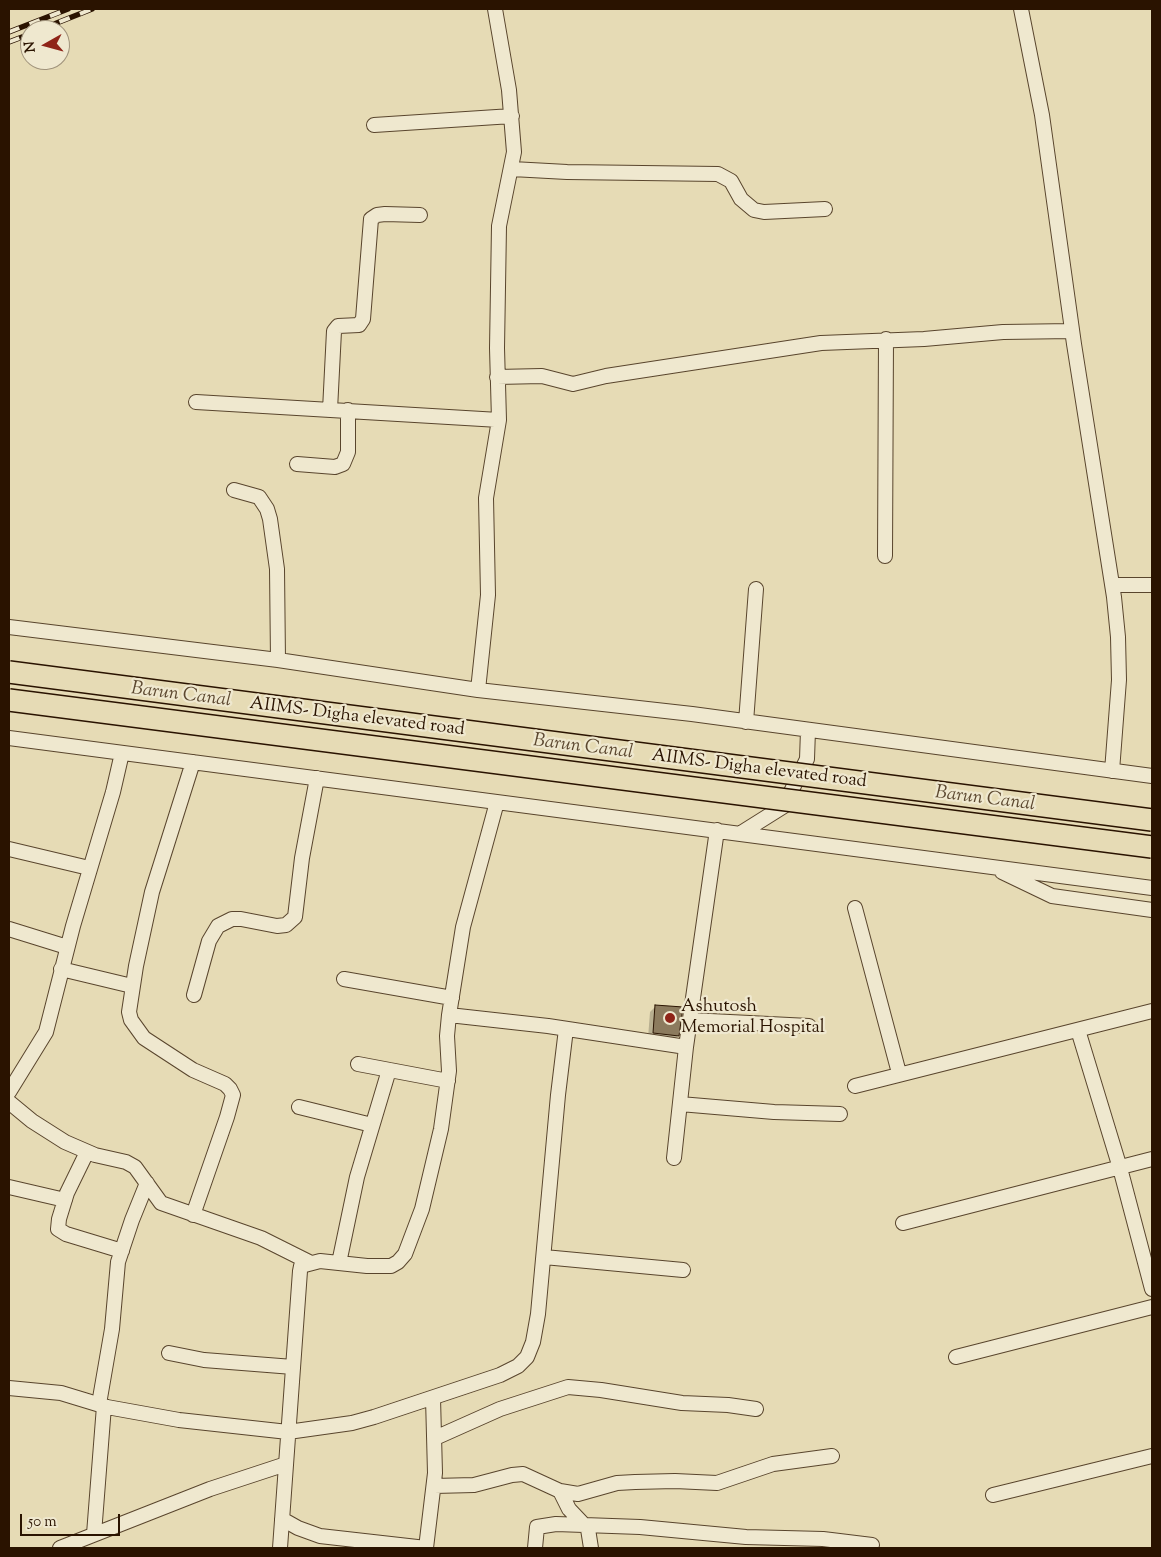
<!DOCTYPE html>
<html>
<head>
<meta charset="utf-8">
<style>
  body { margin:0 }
  #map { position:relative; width:1161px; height:1557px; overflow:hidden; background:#e6dbb5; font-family:"Sorts Mill Goudy",serif }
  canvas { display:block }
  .frame { position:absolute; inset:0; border:10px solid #2a1300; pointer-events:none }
  .north { position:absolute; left:20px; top:20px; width:50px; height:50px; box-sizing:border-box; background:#efe8cf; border:1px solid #a0937c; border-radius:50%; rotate:263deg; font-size:14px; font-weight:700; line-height:20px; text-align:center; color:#2a1300 }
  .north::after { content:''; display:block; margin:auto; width:18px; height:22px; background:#8f2418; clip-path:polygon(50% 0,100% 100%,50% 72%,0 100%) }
  .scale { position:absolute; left:20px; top:1514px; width:100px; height:22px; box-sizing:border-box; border:2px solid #2a1300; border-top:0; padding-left:6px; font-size:15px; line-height:18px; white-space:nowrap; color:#2a1300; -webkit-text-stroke:4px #efe8cf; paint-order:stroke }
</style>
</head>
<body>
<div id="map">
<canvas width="1161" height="1557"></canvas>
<div class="frame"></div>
<div class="north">N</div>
<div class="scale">50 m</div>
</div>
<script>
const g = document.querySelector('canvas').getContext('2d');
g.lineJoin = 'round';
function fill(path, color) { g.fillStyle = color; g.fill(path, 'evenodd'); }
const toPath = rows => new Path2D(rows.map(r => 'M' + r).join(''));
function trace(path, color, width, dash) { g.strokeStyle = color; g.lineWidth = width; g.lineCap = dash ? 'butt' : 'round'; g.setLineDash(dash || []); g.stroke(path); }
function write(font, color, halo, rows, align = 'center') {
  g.font = font + ' "Sorts Mill Goudy",serif'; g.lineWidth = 4.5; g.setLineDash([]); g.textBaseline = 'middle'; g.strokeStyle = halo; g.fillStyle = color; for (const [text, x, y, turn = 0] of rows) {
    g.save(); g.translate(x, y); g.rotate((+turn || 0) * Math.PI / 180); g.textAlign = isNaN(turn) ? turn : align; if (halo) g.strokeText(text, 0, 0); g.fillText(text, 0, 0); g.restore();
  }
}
fill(toPath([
  [655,1007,681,1008,678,1036,672,1041,648,1038,650,1012]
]), '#0003');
const building = toPath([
  [655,1005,683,1007,679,1036,653,1033,655,1005]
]);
fill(building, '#8c7b5e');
trace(building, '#2a1300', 1);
const minor = toPath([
  [1021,9,1042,115,1074,344,1114,597,1118,637,1119,680,1112,771],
  [374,125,512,116],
  [512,169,567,172,718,174,731,181,741,199,754,210,764,212,825,209],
  [497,377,542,376,573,384,606,376,821,343,924,339,1003,332,1072,331],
  [196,402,499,420],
  [330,410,334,331,338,326,359,325,363,319,371,219,377,215,385,214,420,215],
  [297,464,335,467,343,464,348,452,348,410],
  [234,490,259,497,267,509,270,519,277,569,278,660],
  [885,556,886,339],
  [1112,585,1152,585],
  [9,627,278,660,478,690,692,714,1152,776],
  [478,690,488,595,486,498,499,420,497,348,499,226,514,152,509,90,495,9],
  [746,722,756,589],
  [9,738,1152,888],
  [193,762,152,892,136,966,129,1012,131,1020,144,1038,193,1070,225,1084,230,1089,233,1095,227,1117,193,1215],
  [741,833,784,806,807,759,808,730],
  [9,849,89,868],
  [1002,872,1052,896,1152,910],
  [855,908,899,1073],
  [9,929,67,947],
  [61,969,132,986],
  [344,979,452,998],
  [194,995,209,941,218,926,232,919,241,919,277,926,286,925,295,917,302,858,317,778],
  [449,1015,548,1026,686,1047],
  [690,1020,809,1026],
  [1078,1030,1120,1168,1152,1289],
  [358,1064,448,1081],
  [855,1086,1152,1011],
  [9,1092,46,1032,73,926,113,792,122,753],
  [9,1102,32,1121,65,1142,95,1155,126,1162,135,1167,161,1203,261,1238,309,1262],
  [680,1104,774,1112,840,1114],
  [299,1107,372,1125],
  [87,1152,67,1193,59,1219,58,1229,66,1234,122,1251],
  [674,1158,686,1047,717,830],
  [9,1187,65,1200],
  [903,1223,1152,1159],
  [544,1257,683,1270],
  [339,1263,357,1177,389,1070],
  [169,1353,204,1360,293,1367],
  [956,1357,1152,1307],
  [9,1388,61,1393,107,1407,179,1420,288,1432,352,1423,374,1417,500,1375,518,1366,527,1357,533,1342,538,1314,558,1095,566,1029],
  [99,1404,112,1329,118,1262,132,1220,147,1183],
  [435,1438,500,1409,568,1387,601,1390,682,1403,728,1405,756,1409],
  [434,1486,474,1485,512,1475,523,1474,560,1491,578,1494,617,1483,635,1482,675,1481,717,1483,773,1464,832,1456],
  [560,1491,569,1509,588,1529,591,1548],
  [993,1495,1152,1456],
  [282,1519,298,1528,320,1536,426,1548],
  [94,1534,104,1406],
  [60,1548,210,1489,286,1464],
  [280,1548,300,1271,301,1266,320,1261,367,1266,391,1266,398,1262,405,1254,422,1209,441,1129,449,1071,447,1036,449,1015,463,927,497,802],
  [426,1548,435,1473,433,1398],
  [535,1548,537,1527,556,1524,640,1527,746,1537,823,1539,872,1545]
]);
trace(minor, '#59452d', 16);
trace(minor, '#efe8cf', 14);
const rail = toPath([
  [39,30,92,9],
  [9,32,68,9],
  [9,42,30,34]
]);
trace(rail, '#2a1300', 5.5);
trace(rail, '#efe8cf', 4, [11]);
const highwayBridge = toPath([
  [9,672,1152,820],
  [9,700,1152,847]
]);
trace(highwayBridge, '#2a1300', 24, []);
trace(highwayBridge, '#e6dbb5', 21);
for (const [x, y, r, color] of [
  [670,1018,6,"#8f2418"]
]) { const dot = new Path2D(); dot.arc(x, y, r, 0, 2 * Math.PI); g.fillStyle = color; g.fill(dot); trace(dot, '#efe8cf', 2); }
write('18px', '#2a1300', '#efe8cf', [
  ["AIIMS- Digha elevated road",357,718,7],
  ["AIIMS- Digha elevated road",759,770,7]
]);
write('18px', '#2a1300', '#efe8cf', [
  ["Ashutosh",681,1008],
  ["Memorial Hospital",681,1029]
], 'left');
write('italic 19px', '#5c4830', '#efe8cf', [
  ["Barun Canal",181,696,7],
  ["Barun Canal",583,748,7],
  ["Barun Canal",985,800,7]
]);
</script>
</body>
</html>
